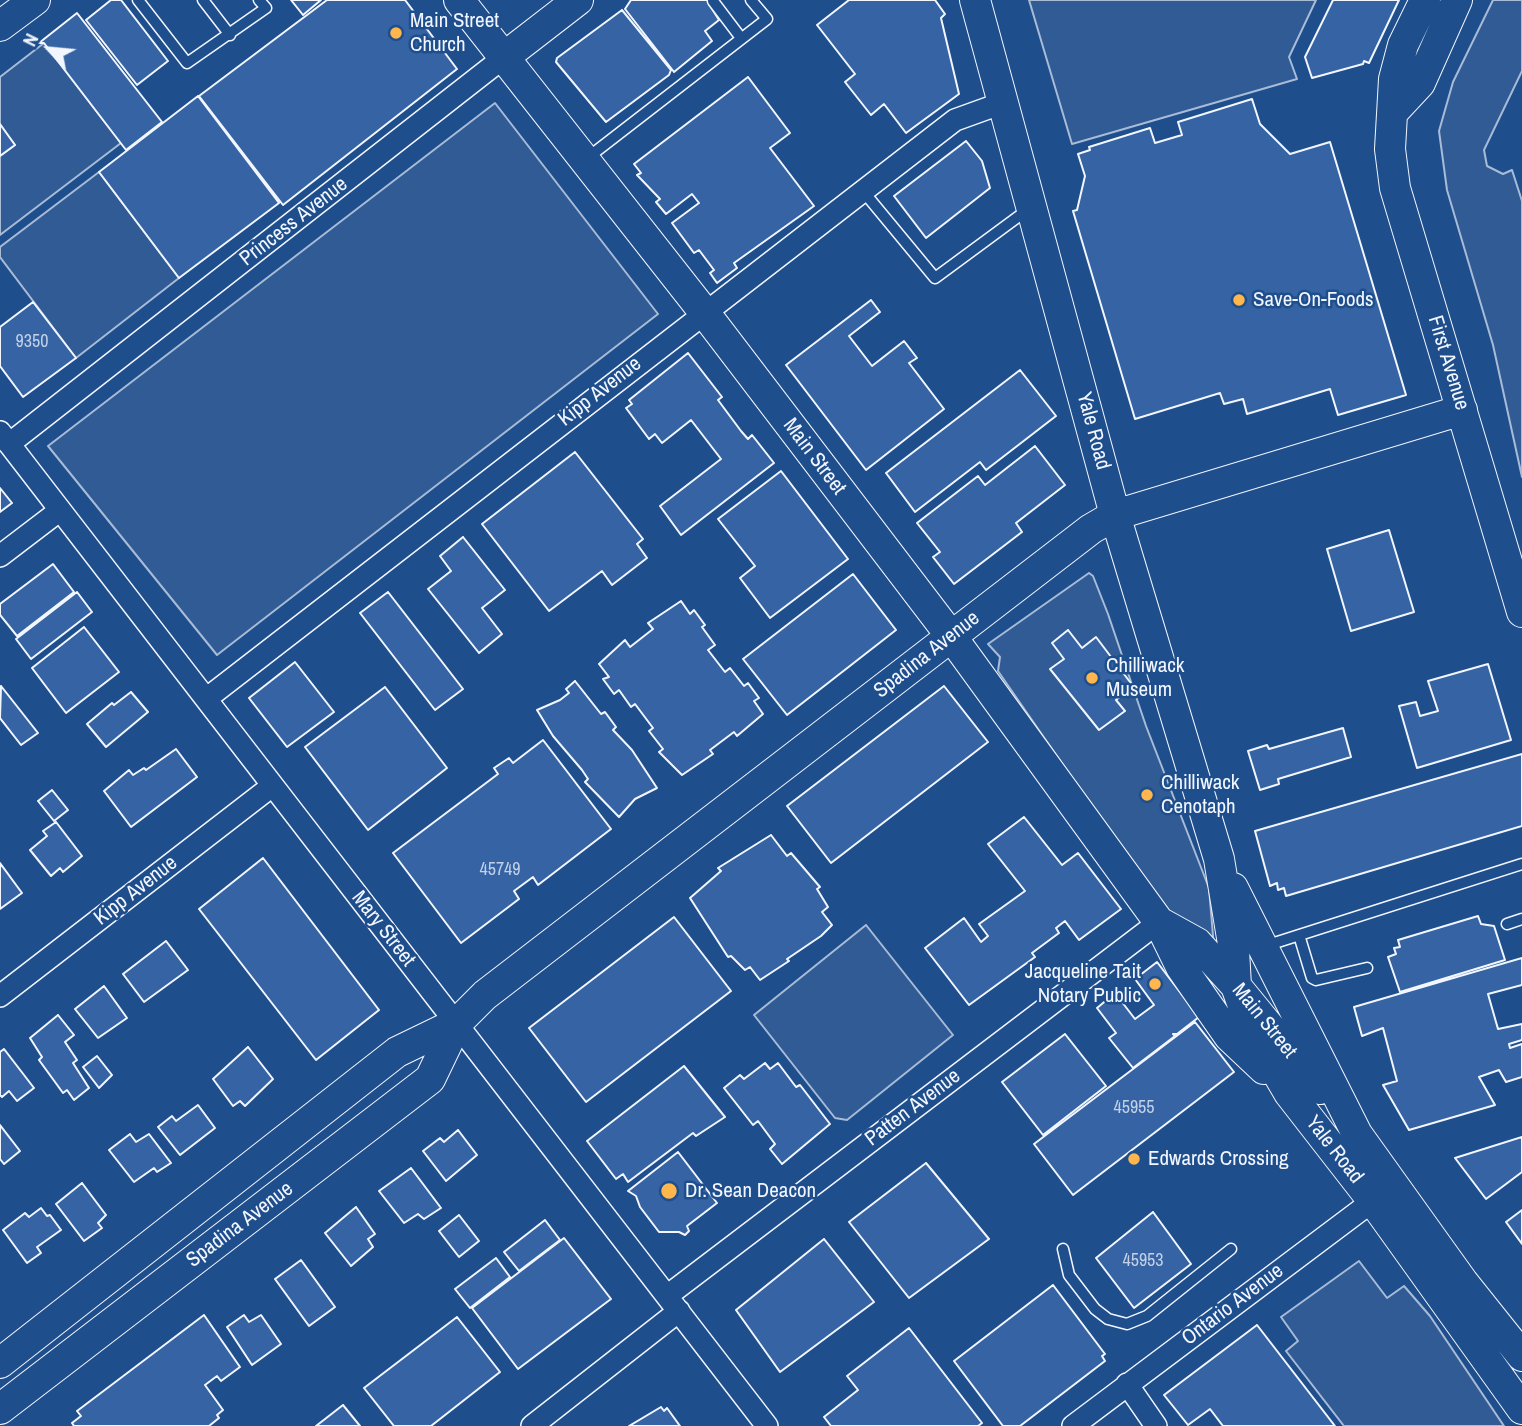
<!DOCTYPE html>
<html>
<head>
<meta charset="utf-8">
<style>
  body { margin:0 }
  #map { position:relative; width:1522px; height:1426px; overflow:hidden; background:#1f4e8c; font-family:"Archivo Narrow",sans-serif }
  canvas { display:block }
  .north { position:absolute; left:14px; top:14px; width:70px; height:70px; -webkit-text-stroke:5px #1f4e8c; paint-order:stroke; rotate:296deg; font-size:19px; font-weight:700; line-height:28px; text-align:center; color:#f2f6ff }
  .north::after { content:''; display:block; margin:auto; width:24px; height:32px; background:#f2f6ff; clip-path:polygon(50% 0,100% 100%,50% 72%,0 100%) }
</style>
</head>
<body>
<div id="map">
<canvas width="1522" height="1426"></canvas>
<div class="north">N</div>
</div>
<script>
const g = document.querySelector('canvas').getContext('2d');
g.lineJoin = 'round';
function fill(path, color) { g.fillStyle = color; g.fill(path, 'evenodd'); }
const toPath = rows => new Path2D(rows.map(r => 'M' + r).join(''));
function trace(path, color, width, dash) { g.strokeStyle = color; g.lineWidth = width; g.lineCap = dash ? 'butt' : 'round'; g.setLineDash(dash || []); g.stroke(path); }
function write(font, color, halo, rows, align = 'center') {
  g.font = font + ' "Archivo Narrow",sans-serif'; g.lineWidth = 5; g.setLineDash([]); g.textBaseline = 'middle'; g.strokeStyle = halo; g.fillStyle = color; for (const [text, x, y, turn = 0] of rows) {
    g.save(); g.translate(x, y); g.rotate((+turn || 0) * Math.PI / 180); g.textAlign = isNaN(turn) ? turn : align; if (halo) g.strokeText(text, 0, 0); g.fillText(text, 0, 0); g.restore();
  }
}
const built = toPath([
  [1029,0,1316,0,1289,57,1297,79,1072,144,1029,0],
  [1493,0,1522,0,1522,71,1484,150,1487,166,1503,174,1512,170,1522,201,1522,477,1493,345,1447,190,1439,131,1453,82,1493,0],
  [44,43,121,143,0,235,0,156,15,145,0,125,0,77,44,43],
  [495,103,658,314,217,655,48,446,495,103],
  [99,172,179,278,76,358,0,257,0,247,99,172],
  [1089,573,1093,576,1108,614,1146,726,1209,888,1214,948,1171,921,998,671,1000,657,988,644,1089,573],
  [866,925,953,1035,847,1120,835,1118,754,1015,866,925],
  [1359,1261,1387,1298,1404,1286,1430,1316,1504,1426,1344,1426,1286,1351,1298,1341,1281,1317,1359,1261]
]);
fill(built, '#305b95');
trace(built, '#a8bbd7', 2);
const building = toPath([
  [111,0,121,0,168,61,137,85,86,20,111,0],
  [291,0,321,0,303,15,291,0],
  [327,0,405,0,457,69,283,205,199,96,327,0],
  [631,0,714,0,709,4,719,20,705,31,712,41,674,72,625,9,631,0],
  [849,0,935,0,945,14,941,18,959,94,906,133,884,104,871,115,845,82,855,74,817,25,849,0],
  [1333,0,1399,0,1369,63,1364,61,1363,64,1312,78,1305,57,1333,0],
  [622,10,671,70,669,75,606,122,556,62,557,58,622,10],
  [77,13,162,122,126,150,44,43,39,43,77,13],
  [748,77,790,133,770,148,814,206,734,263,737,268,717,283,710,273,714,270,699,250,694,253,672,223,699,203,692,194,666,214,656,202,660,199,637,175,641,173,634,164,748,77],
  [198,96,279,203,179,278,99,172,198,96],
  [1252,99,1260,124,1290,154,1330,142,1406,395,1338,415,1330,389,1247,414,1243,399,1224,404,1220,393,1135,419,1073,211,1077,210,1085,176,1078,154,1090,150,1089,147,1150,128,1155,143,1182,135,1178,122,1252,99],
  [0,124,15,145,0,156,0,124],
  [966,141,982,161,990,188,926,238,894,196,966,141],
  [871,300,880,312,849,336,872,366,904,341,917,358,909,363,944,409,866,470,786,365,871,300],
  [33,302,76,358,23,397,0,366,0,327,33,302],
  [688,353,722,397,718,400,741,431,748,439,752,435,774,463,681,535,660,506,721,459,691,420,662,443,655,434,649,439,626,408,632,404,629,400,688,353],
  [1020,370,1056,416,986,470,980,462,915,512,886,473,1020,370],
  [1035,446,1065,485,1016,523,1022,532,954,584,933,557,940,552,917,523,978,476,985,485,1035,446],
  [575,452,643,539,637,544,647,558,612,585,602,571,549,611,482,524,575,452],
  [781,471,848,559,770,618,740,578,755,566,718,519,781,471],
  [0,488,12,503,0,512,0,488],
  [1389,530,1414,612,1351,631,1327,549,1389,530],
  [463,537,505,590,482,608,502,634,479,653,428,589,451,571,440,556,463,537],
  [53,564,74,592,17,636,0,615,0,604,53,564],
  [853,574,896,630,787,715,743,659,853,574],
  [77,592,92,612,31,659,16,639,77,592],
  [388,592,463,689,435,710,360,613,388,592],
  [681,601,690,614,694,610,705,625,702,627,715,645,708,650,725,672,730,668,744,686,748,683,759,698,754,701,763,714,737,736,734,732,710,750,713,754,682,775,659,752,663,749,649,731,653,728,635,704,631,707,619,690,614,694,603,679,609,677,599,664,625,640,630,647,653,629,648,623,681,601],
  [84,627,119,672,66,713,32,668,84,627],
  [1068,630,1082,648,1096,637,1133,686,1116,700,1125,711,1099,730,1050,669,1064,659,1052,643,1068,630],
  [295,662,334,712,287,747,249,698,295,662],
  [1488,664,1511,740,1417,768,1399,706,1416,702,1420,716,1438,711,1428,681,1488,664],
  [575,681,601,714,605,712,616,727,613,730,632,750,657,788,635,799,619,817,585,782,588,779,582,770,553,736,537,710,560,700,569,693,566,689,575,681],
  [1,686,38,733,21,745,0,718,1,686],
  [944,686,988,742,831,863,787,806,944,686],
  [385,687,447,768,368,830,305,747,385,687],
  [131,692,148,712,106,747,87,724,112,703,114,705,131,692],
  [1343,728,1351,757,1278,779,1279,784,1260,790,1248,751,1267,745,1269,749,1343,728],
  [543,740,611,829,538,885,533,877,514,891,519,899,461,943,393,853,498,774,494,768,509,758,513,763,543,740],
  [176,749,197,777,131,827,104,791,129,770,133,775,144,768,146,770,176,749],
  [1522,754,1522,826,1286,896,1284,888,1278,890,1277,883,1270,886,1255,831,1522,754],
  [52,790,68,810,54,821,38,801,52,790],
  [1024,817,1062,865,1078,853,1121,909,1079,940,1065,921,1056,928,1059,933,1032,953,1035,957,969,1005,925,948,964,918,981,942,988,936,979,924,1025,891,988,844,1024,817],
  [56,822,82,856,63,872,60,868,51,876,30,850,47,836,43,831,56,822],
  [771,835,787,856,791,853,820,887,817,889,828,907,822,912,832,925,821,936,787,959,789,961,760,980,750,967,745,970,731,956,728,957,690,898,721,871,718,868,771,835],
  [263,858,379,1010,316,1060,199,909,263,858],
  [0,863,22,893,0,909,0,863],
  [1478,916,1481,924,1494,926,1505,960,1400,992,1388,957,1396,954,1394,948,1400,947,1398,940,1478,916],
  [674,917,731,991,586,1102,529,1028,674,917],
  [166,941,188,970,144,1002,123,974,166,941],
  [1522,958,1522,985,1488,994,1498,1029,1522,1024,1522,1040,1509,1044,1510,1048,1522,1044,1522,1077,1506,1082,1499,1070,1479,1077,1495,1105,1409,1130,1383,1085,1397,1081,1383,1028,1362,1036,1354,1007,1522,958],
  [1157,962,1199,1017,1177,1034,1173,1034,1175,1036,1133,1068,1109,1038,1116,1033,1097,1008,1115,993,1135,1019,1154,1005,1135,979,1157,962],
  [104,986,127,1018,98,1038,75,1009,104,986],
  [58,1015,74,1035,65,1042,77,1060,73,1063,89,1088,74,1100,67,1090,63,1093,39,1060,42,1057,30,1038,58,1015],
  [1195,1022,1234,1072,1073,1195,1034,1144,1195,1022],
  [1065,1034,1106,1086,1043,1135,1002,1082,1065,1034],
  [248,1047,273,1079,245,1106,240,1101,233,1106,213,1079,248,1047],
  [4,1049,34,1088,17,1101,9,1091,2,1097,0,1095,0,1052,4,1049],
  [97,1056,112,1075,99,1088,83,1067,97,1056],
  [765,1063,770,1069,778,1063,796,1087,800,1085,830,1124,782,1164,770,1149,775,1144,758,1121,753,1125,724,1088,740,1075,744,1079,765,1063],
  [684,1066,725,1117,696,1136,693,1133,628,1182,623,1174,616,1179,587,1141,684,1066],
  [198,1105,215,1128,180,1155,158,1127,172,1116,176,1121,198,1105],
  [0,1125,20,1151,4,1164,0,1159,0,1125],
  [458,1130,477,1155,446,1181,423,1151,440,1138,444,1142,458,1130],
  [130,1134,136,1142,149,1134,171,1163,157,1172,154,1168,134,1182,109,1150,130,1134],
  [1522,1137,1522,1172,1486,1199,1455,1158,1522,1137],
  [678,1152,717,1203,687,1226,689,1231,685,1235,679,1232,659,1232,640,1207,636,1196,628,1191,678,1152],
  [926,1163,989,1239,909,1298,849,1222,926,1163],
  [411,1168,441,1208,424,1219,418,1214,404,1223,379,1191,411,1168],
  [82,1183,106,1215,98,1223,102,1228,84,1241,56,1204,82,1183],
  [356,1207,375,1234,368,1239,373,1247,351,1266,325,1233,356,1207],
  [41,1208,47,1216,50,1215,61,1230,37,1247,41,1253,27,1263,3,1230,25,1213,29,1217,41,1208],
  [1522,1210,1522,1244,1506,1222,1522,1210],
  [1153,1212,1191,1264,1134,1308,1096,1258,1153,1212],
  [459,1215,479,1241,459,1257,439,1231,459,1215],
  [545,1220,560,1240,519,1271,504,1252,545,1220],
  [564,1238,611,1299,518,1369,472,1308,564,1238],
  [824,1239,874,1302,780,1372,736,1310,824,1239],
  [496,1258,510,1277,470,1308,455,1289,496,1258],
  [301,1260,335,1307,309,1326,275,1279,301,1260],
  [1053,1285,1105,1354,1102,1356,1105,1361,1020,1426,1003,1426,954,1361,1053,1285],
  [204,1315,240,1367,221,1381,217,1376,205,1385,223,1410,217,1415,219,1418,209,1426,74,1426,72,1423,81,1416,77,1411,204,1315],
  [244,1315,249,1322,261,1315,281,1344,252,1365,227,1327,244,1315],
  [457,1317,500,1372,431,1426,394,1426,364,1388,457,1317],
  [1257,1325,1335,1426,1223,1426,1210,1409,1188,1425,1164,1395,1257,1325],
  [909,1328,982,1423,978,1426,831,1426,824,1417,858,1390,847,1376,909,1328],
  [343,1405,360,1426,316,1426,343,1405],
  [661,1407,664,1411,667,1408,680,1426,629,1426,661,1407]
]);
fill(building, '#3563a3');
trace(building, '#f2f6ff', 2);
const lane = toPath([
  [138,0,187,63,266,8,259,0],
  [203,0,230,35],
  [713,1,741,38],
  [586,159,767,19,751,0],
  [863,191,935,278,1030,208],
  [1507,924,1522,919],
  [1299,935,1312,978,1316,980,1367,968],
  [1265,946,1522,864],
  [1063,1249,1069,1275,1095,1309,1108,1319,1127,1324,1147,1316,1231,1249]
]);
const street = toPath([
  [0,432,767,1426],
  [9,444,503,58],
  [0,556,59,511],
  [206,699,955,120,1005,102],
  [0,996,272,786],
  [667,1296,1159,922],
  [1127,1384,1156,1426],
  [532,1426,679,1311],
  [1073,1426,1382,1194]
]);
const secondary = toPath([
  [459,0,704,312,951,636,1159,922,1181,967,1229,1036,1264,1069],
  [975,0,1115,515,1219,859,1234,950,1236,986,1251,1028,1289,1093,1373,1201,1522,1409],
  [1425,0,1403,45,1394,79,1390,149,1395,188,1522,612],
  [0,26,35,0],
  [503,58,578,0],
  [1393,112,1420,83,1457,0],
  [1233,888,1357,1134,1463,1282,1522,1356],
  [1159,922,1197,943,1236,986,1320,1089],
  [0,1363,397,1052,457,1023,485,995,1091,529,1115,515,1462,410],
  [0,1409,430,1079,457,1023]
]);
trace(lane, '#f2f6ff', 13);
trace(street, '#f2f6ff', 24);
trace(secondary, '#f2f6ff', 32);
trace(lane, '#1f4e8c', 10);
trace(street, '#1f4e8c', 21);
trace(secondary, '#1f4e8c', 30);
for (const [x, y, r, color] of [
  [396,33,7,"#ffb74d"],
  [1239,300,7,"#ffb74d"],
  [1092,678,7,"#ffb74d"],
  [1147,795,7,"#ffb74d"],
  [1155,984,7,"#ffb74d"],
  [1134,1159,7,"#ffb74d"],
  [669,1191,9,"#ffb74d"]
]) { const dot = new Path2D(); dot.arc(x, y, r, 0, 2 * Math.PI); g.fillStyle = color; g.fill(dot); trace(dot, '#1f4e8c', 2.5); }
write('18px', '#c3d1e8', null, [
  ["9350",32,342],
  ["45749",500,870],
  ["45955",1134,1108],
  ["45953",1143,1261]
]);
write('21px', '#f2f6ff', '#1f4e8c', [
  ["Main Street",410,21],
  ["Church",410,45],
  ["Save-On-Foods",1253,300],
  ["Chilliwack",1106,666],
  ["Museum",1106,690],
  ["Chilliwack",1161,783],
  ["Cenotaph",1161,807],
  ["Jacqueline Tait",1141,972,"right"],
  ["Notary Public",1141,996,"right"],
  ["Edwards Crossing",1148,1159],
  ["Dr. Sean Deacon",685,1191]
], 'left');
write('21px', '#f2f6ff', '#1f4e8c', [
  ["Princess Avenue",294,222,-38],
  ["First Avenue",1448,363,73],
  ["Kipp Avenue",600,392,-38],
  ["Yale Road",1093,431,75],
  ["Main Street",814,457,53],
  ["Spadina Avenue",927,655,-38],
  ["Kipp Avenue",136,891,-38],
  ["Mary Street",383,929,52],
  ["Main Street",1264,1021,51],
  ["Patten Avenue",913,1108,-37],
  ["Yale Road",1334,1150,52],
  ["Spadina Avenue",240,1225,-37],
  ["Ontario Avenue",1233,1305,-37]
]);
</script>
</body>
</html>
